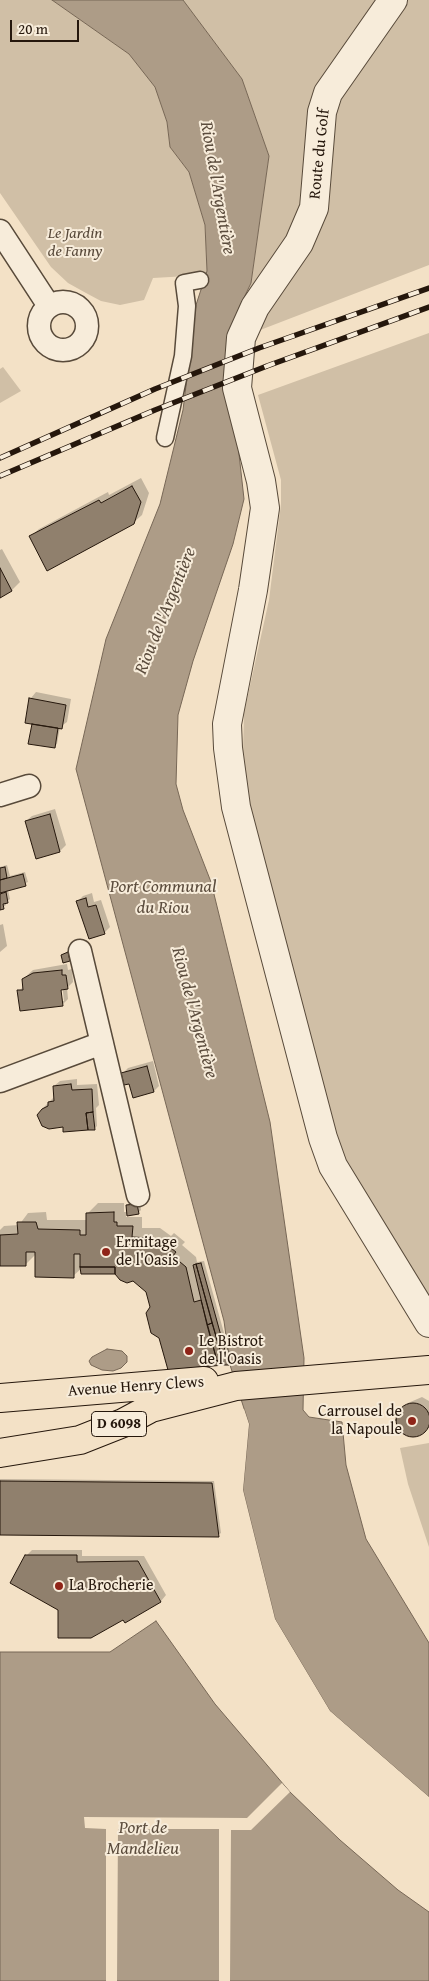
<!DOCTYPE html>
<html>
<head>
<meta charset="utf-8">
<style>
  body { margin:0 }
  #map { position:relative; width:429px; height:1981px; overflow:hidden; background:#f3e1c6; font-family:"Gentium Book Plus",serif }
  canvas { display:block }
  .scale { position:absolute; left:10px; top:20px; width:69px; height:22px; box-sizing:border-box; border:2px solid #25170c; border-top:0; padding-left:6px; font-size:15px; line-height:18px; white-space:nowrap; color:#25170c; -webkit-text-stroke:4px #f7ecda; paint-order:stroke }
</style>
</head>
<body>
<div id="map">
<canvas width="429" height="1981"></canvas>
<div class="scale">20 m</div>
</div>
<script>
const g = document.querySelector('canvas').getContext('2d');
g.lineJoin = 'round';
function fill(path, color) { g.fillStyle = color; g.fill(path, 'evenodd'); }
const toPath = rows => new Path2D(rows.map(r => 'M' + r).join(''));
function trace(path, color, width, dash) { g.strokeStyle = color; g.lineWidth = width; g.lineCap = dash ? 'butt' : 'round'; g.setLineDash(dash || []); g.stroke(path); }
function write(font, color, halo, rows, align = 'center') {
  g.font = font + ' "Gentium Book Plus",serif'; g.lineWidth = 4; g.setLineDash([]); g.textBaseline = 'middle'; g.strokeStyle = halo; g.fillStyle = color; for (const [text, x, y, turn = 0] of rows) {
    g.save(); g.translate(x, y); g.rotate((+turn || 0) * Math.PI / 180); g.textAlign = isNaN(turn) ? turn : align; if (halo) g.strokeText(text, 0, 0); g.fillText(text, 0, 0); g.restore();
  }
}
fill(toPath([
  [0,0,52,0,129,54,155,86,167,122,170,147,189,172,205,225,207,271,205,275,153,278,144,300,120,305,101,301,86,293,68,283,51,267,0,193],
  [183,0,429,0,429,265,255,332,239,308,251,283,269,156,242,79],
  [429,333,429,1298,341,1158,242,793,244,713,269,600,281,504,281,480,258,395],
  [3,367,21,391,0,403,0,369],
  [429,1443,429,1547,408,1484,400,1448]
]), '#d0bfa6');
const water = toPath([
  [52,0,183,0,242,79,269,156,251,283,239,308,233,342,237,436,244,499,233,544,193,661,178,715,176,784,183,810,211,882,270,1122,304,1358,303,1410,309,1417,342,1422,346,1465,366,1539,429,1643,429,1797,330,1711,275,1619,243,1490,249,1424,230,1365,224,1321,76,769,106,639,160,504,183,410,196,305,207,271,205,225,189,172,170,147,167,122,155,87,129,54,52,0],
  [107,1349,122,1351,127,1356,127,1362,121,1368,113,1371,102,1370,91,1365,89,1361,92,1357,107,1349],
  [156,1621,215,1704,290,1792,340,1840,398,1890,429,1912,429,1981,0,1981,0,1652,110,1652,156,1621]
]);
fill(water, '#ad9c87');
trace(water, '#776756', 1);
fill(toPath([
  [244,1409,249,1424,243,1490,275,1619,330,1711,429,1797,429,1799,328,1713,273,1620,241,1490,247,1424,242,1410],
  [282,1783,290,1792,251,1830,231,1830,230,1981,219,1981,219,1829,118,1829,117,1981,106,1981,106,1829,85,1828,84,1817,247,1818]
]), '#f3e1c6');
fill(toPath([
  [141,478,149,493,142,515,133,523,30,537,39,529,108,492,109,495],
  [2,549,20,582,12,590,0,597,0,550],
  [36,692,71,699,67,722,60,727,57,744,54,746,33,723,27,722,31,698],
  [55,809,66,845,60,851,37,857,26,821,32,816],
  [7,865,10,876,25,872,28,882,8,890,10,899,6,902,6,905,0,909,0,867],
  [92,893,94,902,101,900,110,927,104,933,78,901,83,896],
  [3,924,7,946,0,952,0,925],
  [67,964,68,970,72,969,73,982,67,988,68,999,62,1005,19,991,24,986,23,979,33,970],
  [62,983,64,1001,61,1001,60,984],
  [153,1061,159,1086,154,1091,130,1082,122,1074,128,1068],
  [77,1079,77,1085,97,1084,99,1105,96,1108,97,1126,94,1129,64,1126,42,1109,55,1096,54,1086,60,1081],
  [130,1202,140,1202,141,1210,138,1213,126,1215,126,1217,142,1217,142,1228,160,1228,171,1236,174,1233,185,1242,182,1245,196,1257,197,1262,204,1261,229,1351,232,1351,231,1361,229,1364,169,1368,148,1291,117,1271,82,1268,73,1276,36,1254,25,1265,0,1264,0,1230,4,1226,19,1225,28,1213,46,1212,47,1220,87,1220,88,1213,98,1203,124,1203,124,1212,128,1212,127,1205],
  [422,1397,429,1401,429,1427,425,1431,411,1436,399,1428,397,1418,408,1403],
  [0,1479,214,1481,221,1533,218,1535,0,1534],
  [32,1550,82,1550,82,1556,144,1556,166,1595,161,1601,125,1621,123,1618,26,1556]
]), '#0003');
const building = toPath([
  [132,486,141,502,134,524,47,571,29,536,99,500,101,503,132,486],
  [0,568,12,591,0,598,0,568],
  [29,698,66,705,62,729,25,723,29,698],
  [32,724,58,728,55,748,28,744,32,724],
  [50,814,60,852,36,859,25,821,50,814],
  [5,867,7,878,0,880,0,868,5,867],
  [23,874,26,886,0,893,0,880,23,874],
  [6,892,8,903,3,904,4,909,0,910,0,894,6,892],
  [86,898,88,907,96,905,105,934,89,939,76,901,86,898],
  [68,952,70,961,63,963,61,955,68,952],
  [62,970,62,975,66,975,68,989,61,990,63,1006,20,1011,17,990,23,990,22,979,33,973,62,970],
  [147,1066,154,1092,133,1098,129,1084,124,1085,121,1073,147,1066],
  [71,1084,72,1090,92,1089,93,1112,86,1113,88,1130,63,1132,63,1127,49,1129,42,1126,37,1115,42,1109,48,1106,48,1102,54,1101,53,1086,71,1084],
  [93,1112,95,1130,88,1130,86,1113,93,1112],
  [137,1204,139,1214,127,1216,126,1205,137,1204],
  [114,1212,114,1222,117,1222,117,1226,133,1226,132,1237,150,1238,160,1245,163,1242,176,1252,173,1256,186,1267,194,1302,201,1300,217,1361,223,1360,224,1365,168,1370,159,1338,151,1333,146,1313,150,1307,146,1292,133,1281,127,1283,120,1280,115,1274,115,1267,80,1267,80,1254,74,1254,74,1278,35,1277,35,1252,26,1252,26,1266,0,1266,0,1235,18,1234,17,1222,36,1222,38,1229,80,1230,80,1235,86,1235,86,1213,114,1212],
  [201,1263,229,1365,224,1365,196,1264,201,1263],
  [196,1264,212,1323,207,1325,193,1265,196,1264],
  [80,1267,115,1267,115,1274,81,1274,80,1267],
  [212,1323,223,1360,217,1361,207,1325,212,1323],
  '396 1420a17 17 0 1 1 34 0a17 17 0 1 1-34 0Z',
  [0,1481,212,1483,219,1537,0,1535,0,1481],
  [25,1555,77,1555,77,1562,138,1561,161,1602,125,1623,123,1620,91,1638,58,1638,58,1610,10,1583,25,1555]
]);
fill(building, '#90806d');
trace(building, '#25170c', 1);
const pedestrian = toPath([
  [165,438,183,356,187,306,184,283,200,280]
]);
const minor = toPath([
  [0,231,49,306],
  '39 326a24 24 0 1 1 48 0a24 24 0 1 1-48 0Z',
  [0,795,29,786],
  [80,951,138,1195],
  [0,1081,102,1043]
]);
const tertiary = toPath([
  [393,0,328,93,322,112,314,208,299,243,255,307,241,338,237,388,261,481,265,508,253,590,227,724,228,748,236,807,323,1138,333,1166,429,1323]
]);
const primary = toPath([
  [0,1398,204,1381],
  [0,1453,80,1440,123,1423,151,1408,236,1386,429,1370]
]);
trace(pedestrian, '#584a3a', 19);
trace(minor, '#584a3a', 25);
trace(tertiary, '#584a3a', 30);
trace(primary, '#25170c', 30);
trace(pedestrian, '#f7ecda', 16);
trace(minor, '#f7ecda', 22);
trace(tertiary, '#f7ecda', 28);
trace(primary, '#f3e1c6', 28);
const rail = toPath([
  [0,458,155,389,259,348,429,288],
  [0,476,155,410,267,366,429,307]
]);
trace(rail, '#25170c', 5.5);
trace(rail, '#f7ecda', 4, [11]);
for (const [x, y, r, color] of [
  [106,1252,5,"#8f2418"],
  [189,1351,5,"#8f2418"],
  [412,1421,5,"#8f2418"],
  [59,1586,5,"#8f2418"]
]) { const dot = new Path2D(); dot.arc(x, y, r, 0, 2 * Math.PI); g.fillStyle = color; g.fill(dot); trace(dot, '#f7ecda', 2); }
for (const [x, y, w] of [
  [119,1424,55]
]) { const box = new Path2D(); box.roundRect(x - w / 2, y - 12.5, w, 25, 4); g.fillStyle = '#f7ecda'; g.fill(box); trace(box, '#25170c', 1); }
write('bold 15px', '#25170c', null, [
  ["D 6098",119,1424]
]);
write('16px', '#25170c', '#f7ecda', [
  ["Route du Golf",320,154,-84],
  ["Avenue Henry Clews",136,1387,-4]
]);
write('italic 16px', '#58493a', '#f7ecda', [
  ["Le Jardin",75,234],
  ["de Fanny",75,252]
]);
write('16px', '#25170c', '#f7ecda', [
  ["Ermitage",116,1243],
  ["de l'Oasis",116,1261],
  ["Le Bistrot",199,1342],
  ["de l'Oasis",199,1360],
  ["Carrousel de",402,1412,"right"],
  ["la Napoule",402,1430,"right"],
  ["La Brocherie",69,1586]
], 'left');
write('italic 18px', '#5b4c3d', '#f7ecda', [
  ["Riou de l'Argentière",217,188,80],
  ["Riou de l'Argentière",166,611,-68],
  ["Port Communal",163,887],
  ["du Riou",163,908],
  ["Riou de l'Argentière",194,1013,75],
  ["Port de",143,1828],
  ["Mandelieu",143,1849]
]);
</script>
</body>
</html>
